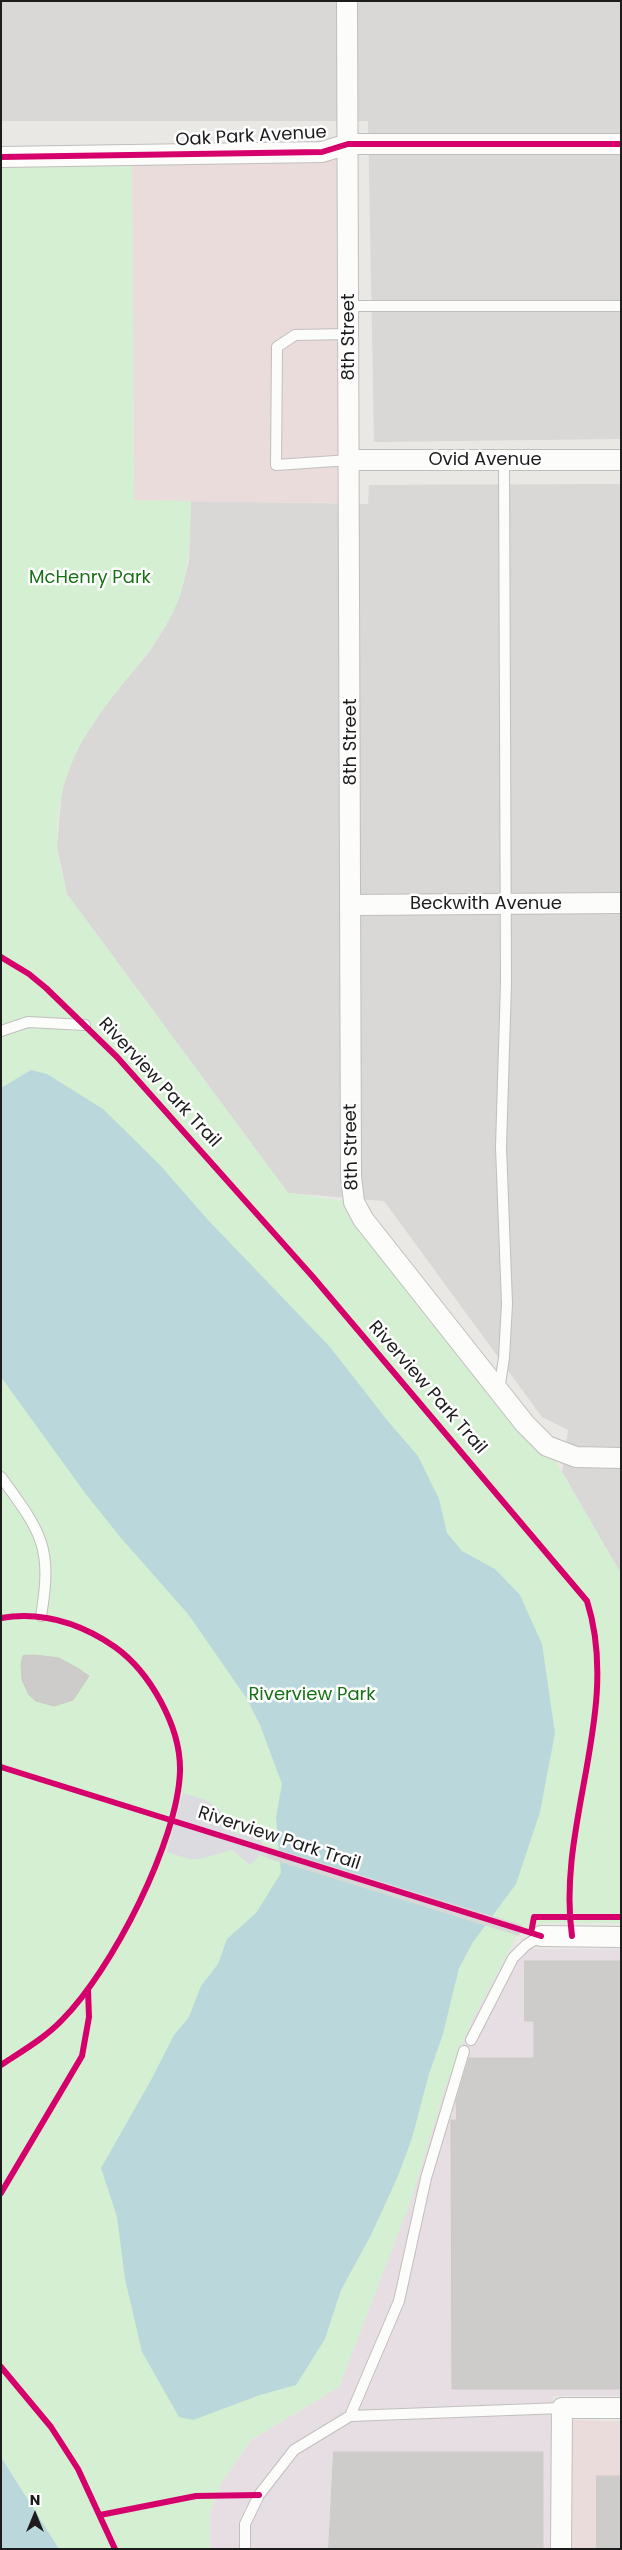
<!DOCTYPE html>
<html>
<head>
<meta charset="utf-8">
<style>
	body { margin:0 }
	#map { position:relative; width:622px; height:2550px; overflow:hidden; background:#eae8e5; font-family:Poppins,sans-serif }
	canvas { display:block }
	.frame { position:absolute; inset:0; border:2px solid #1c1c1c; pointer-events:none }
	.north { position:absolute; left:10px; top:2490px; width:50px; height:50px; -webkit-text-stroke:4px #fff; paint-order:stroke; rotate:0deg; font-size:14px; font-weight:700; line-height:20px; text-align:center; color:#1c1c1c }
	.north::after { content:''; display:block; margin:auto; width:18px; height:22px; background:#1c1c1c; clip-path:polygon(50% 0,100% 100%,50% 72%,0 100%) }
</style>
</head>
<body>
<div id="map">
<canvas width="622" height="2550"></canvas>
<div class="frame"></div>
<div class="north">N</div>
</div>
<script>
const ctx = document.querySelector('canvas').getContext('2d');
ctx.lineJoin = 'round';
function fillPath(path, color) {
  ctx.fillStyle = color;
  ctx.fill(path, 'evenodd');
}
function strokePath(path, color, width, dash) {
  ctx.strokeStyle = color;
  ctx.lineWidth = width;
  ctx.lineCap = dash ? 'butt' : 'round';
  ctx.setLineDash(dash || []);
  ctx.stroke(path);
}
function label(font, color, halo, rows, align = 'center') {
  ctx.font = font + ' Poppins,sans-serif';
  ctx.lineWidth = 5;
  ctx.setLineDash([]);
  ctx.textBaseline = 'middle';
  ctx.strokeStyle = halo;
  ctx.fillStyle = color;
  for (const [text, x, y, turn = 0] of rows) {
    ctx.save();
    ctx.translate(x, y);
    ctx.rotate((+turn || 0) * Math.PI / 180);
    ctx.textAlign = isNaN(turn) ? turn : align;
    if (halo) ctx.strokeText(text, 0, 0);
    ctx.fillText(text, 0, 0);
    ctx.restore();
  }
}
fillPath(new Path2D(`
	M1,1H621V439L374,442L368,121H1Z
	M621,484V1574L562,1472L568,1430L542,1417L384,1201L288,1193L67,894L57,847L62,789L77,748L107,703L149,652L166,625L180,596L189,561L191,501L368,504L369,485Z`), '#d9d8d6');
fillPath(new Path2D(`
	M348,144L350,503L134,501L132,156Z
	M572,2420L621,2421V2549H572Z`), '#ebdcdc');
fillPath(new Path2D(`
	M511,1949H621V2396H553L551,2549H210V2513L222,2482L251,2440L339,2387L412,2197L446,2085L471,2022Z`), '#e7dee4');
fillPath(new Path2D(`
	M132,156L134,500L191,501C190,533 190,564 180,595C169,628 146,655 125,681C83,733 55,776 57,846C58,861 64,879 67,894L288,1193L354,1202L547,1446L621,1574V1923H542L541,1936L520,1930L471,2022L446,2085L412,2197L339,2387L251,2440L222,2482L210,2512V2549H59L1,2457V157Z`), '#d5efd2');
fillPath(new Path2D(`
	M183,1793L205,1800L215,1806L224,1814L236,1834L255,1832L263,1845L270,1847L267,1858L260,1855L250,1865L232,1850L200,1859H189L167,1852Z`), '#dcdbdf');
fillPath(new Path2D(`
	M31,1070L47,1074L103,1109L159,1164L208,1220L330,1347L387,1420L418,1456L439,1499L447,1533L462,1551L495,1569L520,1595L542,1644L555,1733L540,1812L516,1884L473,1942L459,1968L443,2034L429,2074L412,2138L398,2176L371,2235L341,2290L325,2339L296,2385L260,2395L193,2420L179,2417L142,2352L125,2279L117,2217L101,2168L151,2080L174,2035L189,2017L201,1986L218,1964L227,1939L256,1913L281,1873L276,1817L282,1784L260,1725L247,1699L188,1614L121,1538L85,1493L1,1377V1088Z
	M1,2457L59,2549H1Z`), '#bad8db');
fillPath(new Path2D(`
	M270,1847L522,1925L519,1936L267,1858Z`), '#d7d7d5');
const building = new Path2D(`
	M35,1655L59,1658L79,1669L89,1676L73,1700L54,1706L36,1701L29,1695L22,1680L21,1664L23,1656Z
	M525,1961H621V2389H452L451,2120H457L456,2101L469,2058H534V2021H525Z
	M334,2452H543V2549H329Z
	M597,2476H621V2549H597Z`);
fillPath(building, '#ceccca');
strokePath(building, '#cdc9c6', 1);
const service = new Path2D(`
	M349,306H621
	M349,334L295,335L277,347L276,465L350,460
	M1,1031L28,1022L85,1025
	M499,1390L504,1358L507,1304L501,1147L506,983L504,460
	M1,1477C41,1532 53,1546 41,1616
	M471,2040L513,1958L526,1945L541,1936
	M350,2416L399,2301L426,2178L464,2051
	M245,2549V2524L259,2495L294,2450L350,2416L562,2408`);
const minor = new Path2D(`
	M347,1L351,1177L354,1202L363,1219L525,1424L547,1446L576,1457L621,1458
	M1,157L322,152L348,144H621
	M350,460H621
	M351,905L621,903
	M541,1936L621,1937
	M561,2549L562,2408H621`);
strokePath(service, '#c0bfbd', 12);
strokePath(minor, '#c0bfbd', 22);
strokePath(service, '#fcfcfb', 10);
strokePath(minor, '#fcfcfb', 20);
strokePath(new Path2D(`
	M1,157L322,152L348,144H621
	M1,957L29,974L46,988L117,1057L313,1277L587,1601C622,1711 556,1825 572,1936
	M1,1618C43,1611 80,1623 115,1647C150,1672 181,1727 180,1771C178,1841 112,1970 62,2020C45,2038 22,2051 1,2065
	M1,1767L541,1936
	M531,1933L534,1917H621
	M1,2193L82,2056L89,2017L88,1990
	M1,2367L51,2427L78,2469L115,2549
	M100,2515L196,2496L259,2495`), '#d6006c', 6);
label('18px', '#1c1c1c', '#fff', [
	["Oak Park Avenue",251,137,-3],
	["8th Street",349,337,-90],
	["Ovid Avenue",485,460],
	["8th Street",351,742,-90],
	["Beckwith Avenue",486,904],
	["Riverview Park Trail",159,1083,47],
	["8th Street",352,1147,-91],
	["Riverview Park Trail",427,1388,49],
	["Riverview Park Trail",279,1839,18]
]);
label('18px', '#167014', '#fff', [
	["McHenry Park",90,578],
	["Riverview Park",312,1695]
]);
</script>
</body>
</html>
